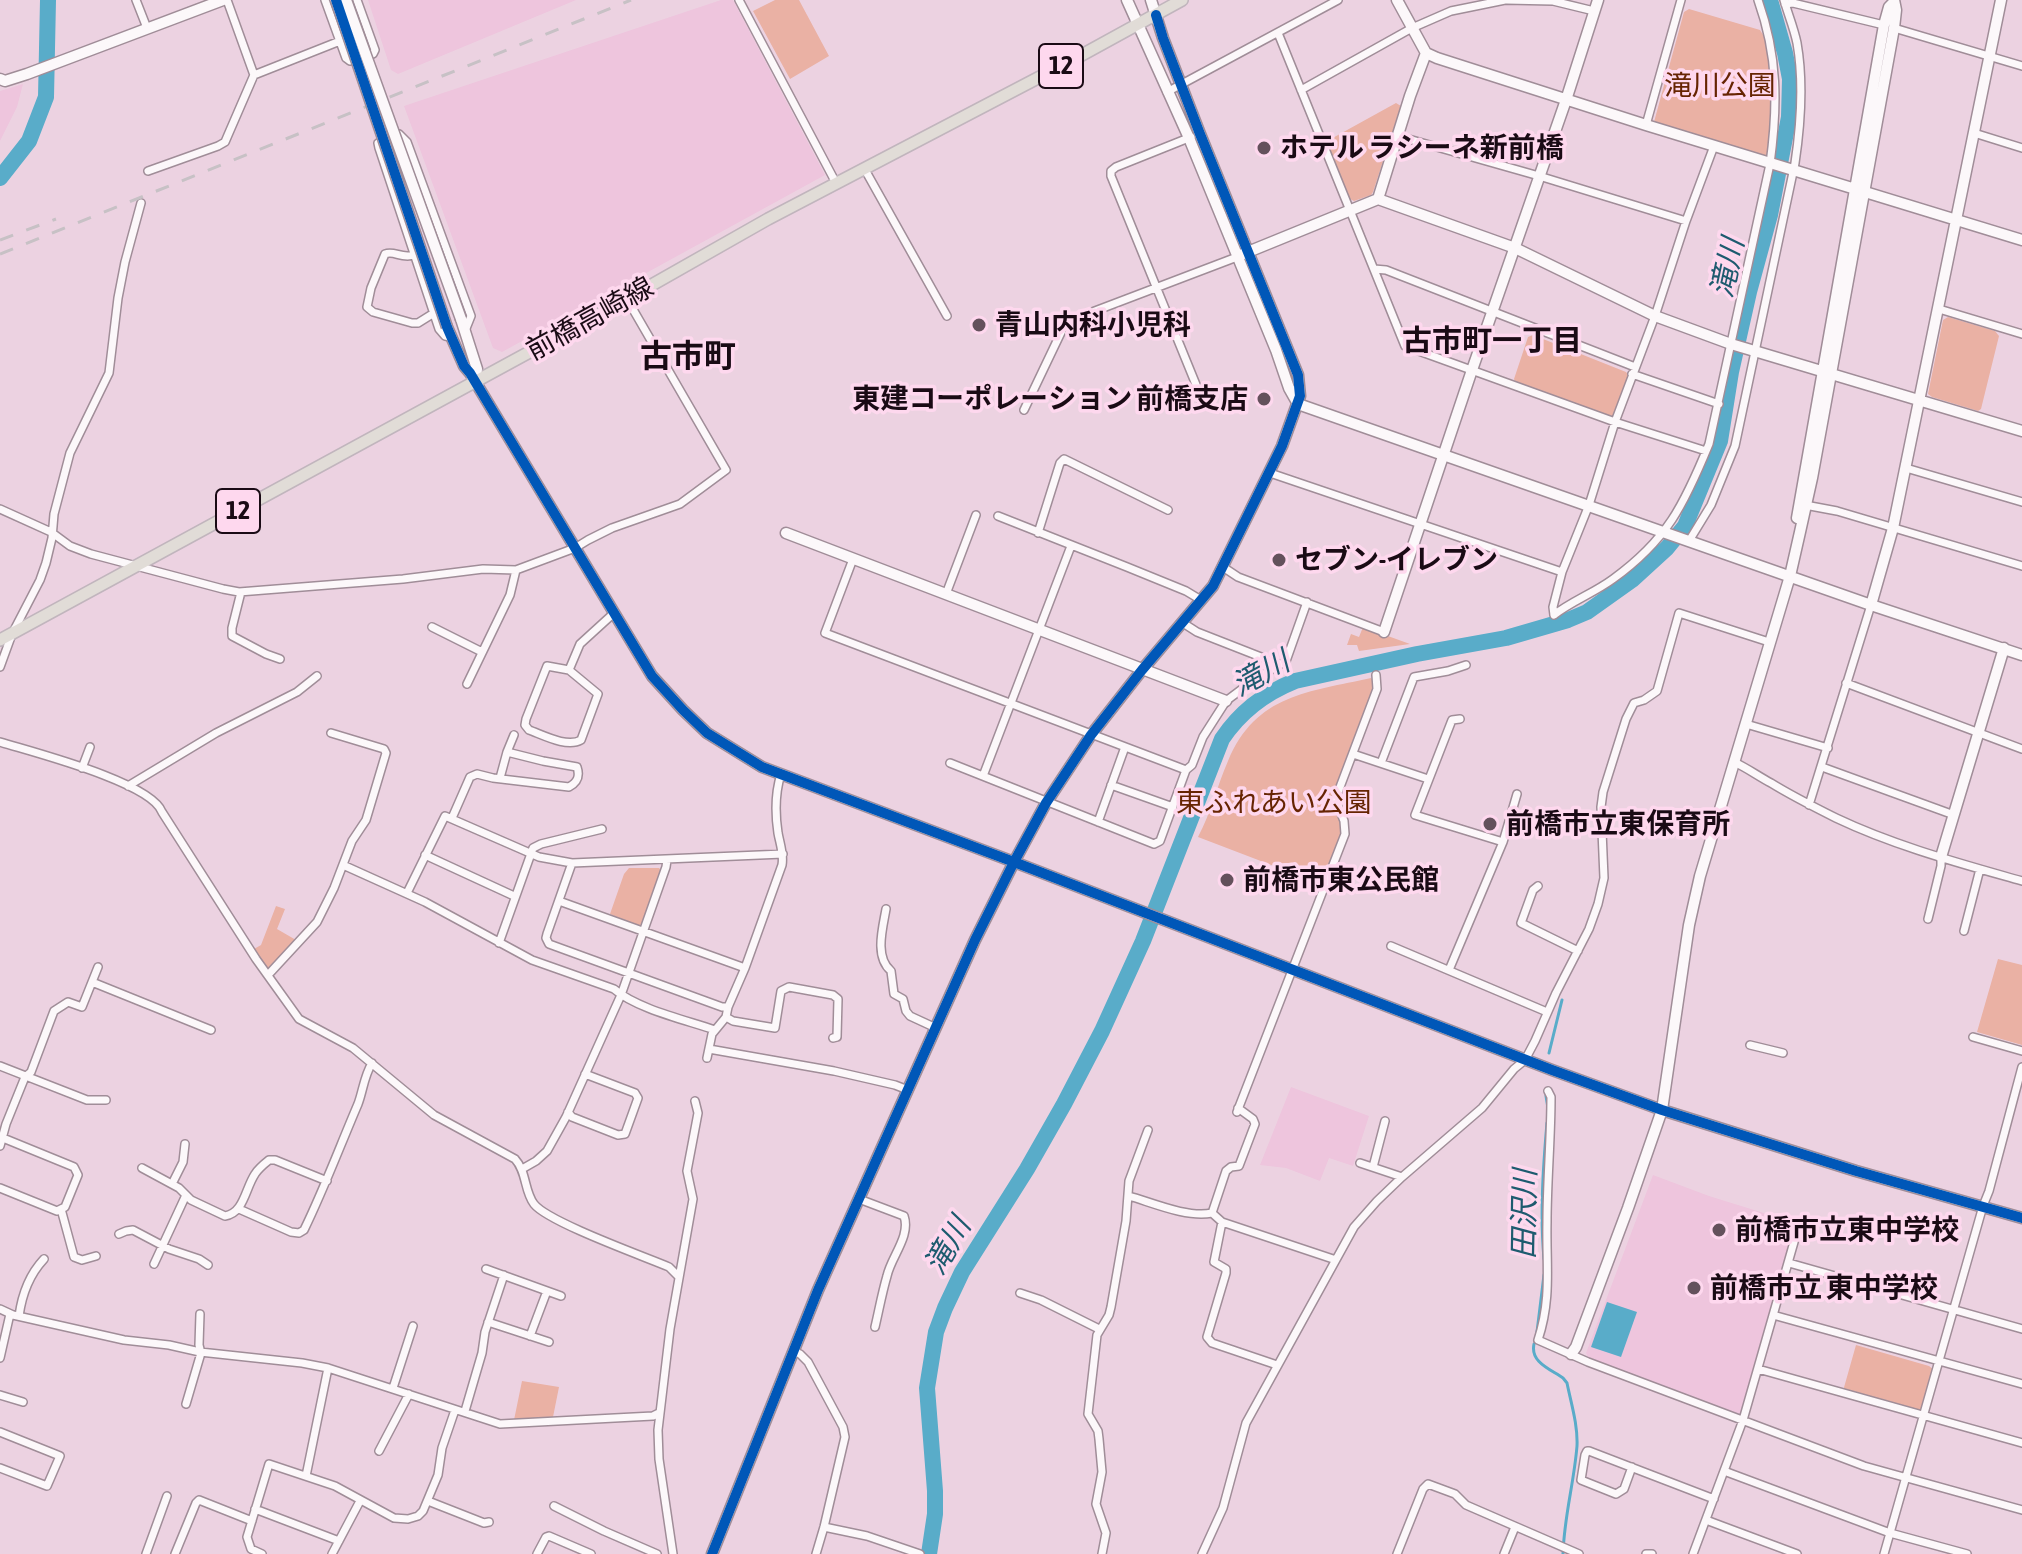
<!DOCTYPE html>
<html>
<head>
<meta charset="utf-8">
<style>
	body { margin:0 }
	canvas { display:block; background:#ecd2e1 }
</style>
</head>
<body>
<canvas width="2022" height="1554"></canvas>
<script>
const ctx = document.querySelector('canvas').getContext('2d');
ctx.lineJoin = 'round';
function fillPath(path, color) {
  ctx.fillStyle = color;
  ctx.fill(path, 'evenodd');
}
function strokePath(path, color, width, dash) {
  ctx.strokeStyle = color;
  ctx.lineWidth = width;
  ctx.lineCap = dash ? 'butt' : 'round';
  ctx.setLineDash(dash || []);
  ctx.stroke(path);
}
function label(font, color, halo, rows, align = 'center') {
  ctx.font = font + ' "Asap Condensed","Noto Sans JP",sans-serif';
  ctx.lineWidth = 7;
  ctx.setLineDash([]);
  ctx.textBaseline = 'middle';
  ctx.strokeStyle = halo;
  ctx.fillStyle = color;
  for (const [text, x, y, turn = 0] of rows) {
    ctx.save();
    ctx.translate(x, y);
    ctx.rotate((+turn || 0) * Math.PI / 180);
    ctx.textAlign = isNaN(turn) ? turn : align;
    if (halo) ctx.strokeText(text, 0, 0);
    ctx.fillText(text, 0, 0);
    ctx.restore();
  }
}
fillPath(new Path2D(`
	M368,0H576L398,74L391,70Z
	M721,0H733L825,175L502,352L493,348L404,106Z
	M23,84L17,107L0,141V91Z
	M1291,1087L1369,1116L1353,1166L1329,1158L1320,1181L1286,1168L1260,1165Z
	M1653,1175L1709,1196L1796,1223L1740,1415L1588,1357L1586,1353Z`), '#eec5dd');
fillPath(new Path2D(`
	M775,0H799L829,56L790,79L753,11Z
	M1689,9L1760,30C1781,58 1771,120 1768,154L1766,156L1654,122L1684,12Z
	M1396,103L1401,106L1373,192L1371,195L1354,201L1350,199L1327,146L1329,140Z
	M1948,317L1995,331L1999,336L1981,409L1978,411L1932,397L1928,394L1943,320Z
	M1533,335L1626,372L1629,376L1616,415L1611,417L1516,384L1514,379L1528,337Z
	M1363,627L1410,644L1359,651L1357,645H1347L1351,634L1359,637Z
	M1371,678L1374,682V688L1333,793C1332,805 1340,815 1341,826C1342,841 1326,869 1321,884L1198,837C1211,813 1217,786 1228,761C1256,694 1309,692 1371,678Z
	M629,868H659L661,870L642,924L637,926L610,914L624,874Z
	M276,906L285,909L277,929L296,940L268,968L254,949L261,945Z
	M1998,959L2022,965V1045L1977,1032Z
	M1856,1345L1929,1366L1934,1370L1923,1410L1919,1412L1843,1391Z
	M522,1381L559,1387L553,1417L514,1420Z`), '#eab1a4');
fillPath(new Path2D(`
	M1607,1302L1637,1312L1621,1357L1591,1347Z`), '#59acc9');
strokePath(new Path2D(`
	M1549,1053L1562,1000
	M1546,1096L1548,1108
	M1544,1259C1540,1214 1543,1169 1547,1123
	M1537,1332L1544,1275
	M1534,1344C1530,1362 1550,1369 1563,1378L1567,1383C1571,1403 1578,1425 1577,1446C1574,1483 1564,1517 1563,1554`), '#59acc9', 3);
strokePath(new Path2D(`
	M0,178L29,141L46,97L48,0
	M929,1554L935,1514V1491L927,1388L936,1332L945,1308L962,1272L1027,1169L1064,1104L1102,1031L1143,941L1222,739C1240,712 1265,693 1295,681L1417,654L1506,638L1568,620L1587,612L1632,580L1667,548L1685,526L1720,441L1731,372L1749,292L1770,215L1789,117L1790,79L1785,53L1770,0`), '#59acc9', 16);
const street = new Path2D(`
	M136,0L147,28
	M325,0L346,58L350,61L373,54L375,50L357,0
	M739,0L836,183
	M1506,0L1553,1L1594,11
	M1785,4L1793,3L1884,25
	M1894,28L2022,66
	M1278,33L1405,346L1615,422L1706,451
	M254,75L340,41
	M1301,90L1412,28L1451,11L1505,0
	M1167,92L1338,0
	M1646,125L1681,0
	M1974,133L2022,148
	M1398,136L1539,176L1686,221
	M1191,137L1116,167L1111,171V176L1199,392L1201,401
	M864,168L947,316
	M148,171L218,146L225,142L228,135L254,75L227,0
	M414,255C401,259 394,250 385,254L371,288L367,307L373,312L412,323H418L434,313
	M1374,269L1386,270L1635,367
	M1939,309L2022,334
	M451,337L445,336L439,329L379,148L378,143L390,136L399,134L407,142L471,316L465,331
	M1632,374L1719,404
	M1024,410L1066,322L1237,257
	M1906,468L2022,502
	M1270,473L1562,572
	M1805,505L1837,511L2022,566
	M0,509L51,532L70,546L91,554L223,589L239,592L403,579L483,569L516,570L575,548L588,540L612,528L680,504L726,470L627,299
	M998,516L1127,567L1186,591L1201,600
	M1038,533L1060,463L1064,459L1168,510
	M1689,541L1711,505L1735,446L1795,163C1801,123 1804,83 1797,43C1794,28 1788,14 1784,0
	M853,559L825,633L1186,770
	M1223,567L1238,577L1384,632
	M241,592L232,628V636L266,654L280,659
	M946,594L976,515
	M1554,615C1572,601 1594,593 1613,579C1667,540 1684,505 1709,444L1770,164C1778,105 1778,56 1758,0
	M1554,615L1553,607L1562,572L1589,505L1615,422L1655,316L1686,221L1714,146
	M1183,623L1197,632L1266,659L1277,666
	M432,627L482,652
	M0,667L12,634L40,580L46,563L52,538L54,514L70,453L109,373L118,298L125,262L141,203
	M569,670L547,666L526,719L525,725L529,730C543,735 567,748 581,740L598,694L569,670L580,644L614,613
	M1846,683L2022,749
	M467,684L510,595L516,570
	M1460,719L1452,720L1415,815L1503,842
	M1746,724L1828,748
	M0,742C32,752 151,782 162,812L256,959L299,1019L353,1048L434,1115L515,1159C527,1172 524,1191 534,1204C548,1222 643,1256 669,1267L679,1277
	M507,752L514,735
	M1353,754L1428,779
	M1734,762C1747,768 1758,776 1771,783C1792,796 1814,807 1836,818C1895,846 1959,863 2022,881
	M950,763L1154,844L1160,841L1186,770L1192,765L1203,737L1226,701L1254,680L1286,661L1307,602
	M1381,763L1414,677L1448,671L1466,665
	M1822,767L1954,815
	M82,768L90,747
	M983,776L1071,546
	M1111,785L1173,807
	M128,786L216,733L297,692L317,676
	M1809,805L1871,605
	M452,818L470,777L477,774L493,778L569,787C578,782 580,776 577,767L543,761L507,752L500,778
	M1098,822L1125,747
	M425,855L514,896
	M572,863L547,934L546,938L549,944L722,1007H728
	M343,865L425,902L532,960L614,989C637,1009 686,1020 715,1030
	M1538,886L1533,890L1521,923L1578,951
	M407,893L445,816L539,857L572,863L783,854
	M559,901L745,968
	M886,909C883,927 874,957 891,971L894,994L903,999L906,1011L910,1016L936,1028
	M1928,919L1941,866V857
	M1964,931L1980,869
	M499,943L533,848L541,844L602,829
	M1391,946L1547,1012
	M1449,970L1503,842L1517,794
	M268,975L317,922L334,888L352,841L366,820L386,753L384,749L331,733
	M92,982L211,1030
	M726,1017L733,1021L775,1028L781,991L789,987L833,995L838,999L837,1037L833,1038
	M1973,1037L2022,1051
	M1750,1045L1783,1053
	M709,1049L834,1071L895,1085L908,1090
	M707,1058L712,1034L726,1017L728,1007L745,968L782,865C784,854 780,844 778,833C775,813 775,793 781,774
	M0,1066L87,1100H106
	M1548,1091L1551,1097C1551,1139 1547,1181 1547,1222C1546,1265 1552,1298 1538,1340L1588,1362L1864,1466L2022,1510
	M568,1112L572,1117L618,1135L625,1134L638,1098L635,1093L585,1074
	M1237,1112L1345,834L1344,821L1336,800L1337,795L1377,689L1376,675
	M0,1146L6,1124L25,1077L31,1072L54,1011L68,1002L82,1007L98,967
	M1360,1163L1402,1177
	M1373,1167L1385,1121
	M142,1168L179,1188L191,1200L225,1216C244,1213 245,1189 255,1174C258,1169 264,1164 269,1160H275L327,1181
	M522,1169L536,1161L547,1151L566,1117L621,995L666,867L667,860
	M172,1184L183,1162L185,1144
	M0,1188L57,1211L65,1207L78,1175L74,1167L3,1138
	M1129,1196C1153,1203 1187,1218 1212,1213L1222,1222L1336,1260
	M859,1199L904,1216C911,1236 891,1257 887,1276C882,1293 879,1310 875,1327
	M61,1209L74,1257L82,1260L96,1256
	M239,1209L291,1232L299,1233L304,1230C324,1189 340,1146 358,1104C363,1091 364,1076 372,1063
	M1212,1213L1226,1171L1231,1167L1239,1166L1255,1124L1253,1119L1238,1108
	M1222,1222L1214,1262L1226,1269V1273L1207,1337L1212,1343L1277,1365
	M119,1234L126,1231L133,1230L169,1249L199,1259L208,1265
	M1789,1263L2022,1329
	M154,1264L186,1195
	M486,1269L561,1296
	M1020,1293L1041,1300L1099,1329
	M0,1309L13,1315L124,1340L169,1345L200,1352L302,1363L328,1368L500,1424L653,1416L659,1413
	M1773,1315L2022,1384
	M19,1316C22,1294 29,1275 44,1259
	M488,1322L549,1342
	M530,1336L547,1291
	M793,1351L800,1354L808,1362L843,1427L845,1437L824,1527L816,1554
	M0,1358L10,1314
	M1758,1369L2022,1443
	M393,1388L413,1326
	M0,1395L23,1402
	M186,1404L201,1353L199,1345L200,1314
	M465,1411L482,1353L485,1332L504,1275
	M0,1432L60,1456L47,1486L0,1468
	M379,1451L409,1394
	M1632,1467L1624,1489L1616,1494L1581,1480L1585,1455L1587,1451H1589L1714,1499
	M1724,1471L1890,1533L1967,1554
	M306,1476L328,1368
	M428,1501L484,1523L489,1522
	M554,1506L604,1531L657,1554
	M255,1509L339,1541
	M1706,1520L1797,1554
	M824,1527L867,1536L920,1554
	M146,1554L167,1496
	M175,1554L196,1503L199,1500L252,1521
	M262,1554L251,1549L247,1537L269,1464L335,1486L394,1518L408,1519L418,1516L423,1511L438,1475L442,1448L455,1410
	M332,1554L360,1501
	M537,1554L546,1537L549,1536L591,1554
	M673,1554L659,1459L658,1430L670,1329L693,1199L687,1171L698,1113L695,1101
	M1102,1554L1106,1533L1096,1504L1102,1472L1099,1439L1098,1431L1088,1414L1097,1335L1109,1315L1111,1307L1126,1221L1129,1181L1148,1130
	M1202,1554L1223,1508L1246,1423L1354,1227L1377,1201L1402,1177L1482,1108L1514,1069L1525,1060L1535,1041L1556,993L1589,929L1598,904L1604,878L1601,807L1603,792L1626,719L1634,703L1644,700L1657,691L1679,613L1769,642
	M1397,1554L1423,1489L1428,1484L1455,1494L1466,1505L1579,1554
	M1504,1554L1515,1527
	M1646,1554H1652
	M1693,1554L1743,1420L1800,1221
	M1884,1554L1983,1206L1989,1191L2022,1067`);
const secondary = new Path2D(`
	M1127,0L1189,138L1276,350L1289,388L1298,404L1871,605L2022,655
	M1397,0L1426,53L1437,58L1646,125L2022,240
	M0,79L5,81L27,74L223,0
	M1378,199L1410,96L1426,53
	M1243,254L1378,199L1515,248L1655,316L1731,344L2022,431
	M461,319L477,369L475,382
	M447,327L464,366L470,373L652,676L683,710L707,733L762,767L1014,862L1552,1070L1662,1110L1856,1171L2022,1218
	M1797,518L1884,25L1889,7L1894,2
	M786,533L1226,701
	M1871,605L1893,528L2001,0
	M1384,632L1472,370L1566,100L1598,0
	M1941,857L2004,648
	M1571,1354L1576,1347L1628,1208L1662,1110L1689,925L1700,876L1790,576L1800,532L1812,478L1894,28L1896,10L1894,0
	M712,1554L818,1290L975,940L1014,862L1046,803L1091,735L1142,670L1213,586L1282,446L1300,396L1298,375L1200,134L1163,38L1151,0`);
const primary = new Path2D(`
	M0,640L627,299L768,219L1080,56L1182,0`);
strokePath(street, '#a08d98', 10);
strokePath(secondary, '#a08d98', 13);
strokePath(primary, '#c1b5bd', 14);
strokePath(street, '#fcf8fa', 7);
strokePath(secondary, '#fcf8fa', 10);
strokePath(primary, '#e1dcd7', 11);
strokePath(new Path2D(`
	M0,240L56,219
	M0,254L631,0`), '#c7c1c5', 3, [14, 14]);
const secondaryBridge = new Path2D(`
	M336,0L447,327
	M346,0L461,319`);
strokePath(secondaryBridge, '#a08d98', 13, []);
strokePath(secondaryBridge, '#fcf8fa', 10);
strokePath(new Path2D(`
	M336,0L447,327L464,366L470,373L652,676L683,710L707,733L762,767L1014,862L1552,1070L1662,1110L1856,1171L2022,1218
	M712,1554L818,1290L975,940L1014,862L1046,803L1091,735L1142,670L1213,586L1282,446L1300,396L1298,375L1200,134L1163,38L1156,15`), '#0057b8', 10);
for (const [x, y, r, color] of [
	[1264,148,8,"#64515c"],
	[979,325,8,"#64515c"],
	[1264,399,8,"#64515c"],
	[1279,560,8,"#64515c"],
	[1490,824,8,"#64515c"],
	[1227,880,8,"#64515c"],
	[1719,1230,8,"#64515c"],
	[1694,1288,8,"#64515c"]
]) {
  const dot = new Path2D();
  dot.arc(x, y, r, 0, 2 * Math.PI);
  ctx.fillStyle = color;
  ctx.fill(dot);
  strokePath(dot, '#fed8ee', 3);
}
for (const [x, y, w] of [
	[1061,66,44],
	[238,511,44]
]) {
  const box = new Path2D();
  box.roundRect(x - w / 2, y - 22, w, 44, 6);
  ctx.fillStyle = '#fed8ee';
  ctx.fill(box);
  strokePath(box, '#1a0b15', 2);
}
label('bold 26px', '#1a0b15', null, [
	["12",1061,66],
	["12",238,511]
]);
label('28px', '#662402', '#fed8ee', [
	["滝川公園",1720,86],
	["東ふれあい公園",1274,803]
]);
label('bold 28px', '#1a0b15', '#fed8ee', [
	["ホテル ラシーネ新前橋",1280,148],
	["青山内科小児科",995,325],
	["東建コーポレーション 前橋支店",1248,399,"right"],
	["セブン-イレブン",1295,560],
	["前橋市立東保育所",1506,824],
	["前橋市東公民館",1243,880],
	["前橋市立東中学校",1735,1230],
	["前橋市立 東中学校",1710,1288]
], 'left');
label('28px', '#1a0b15', '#fed8ee', [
	["前橋高崎線",590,319,-29]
]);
label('italic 30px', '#1e5b6f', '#fed8ee', [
	["滝川",1728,268,-78],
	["滝川",1261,674,-29],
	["田沢川",1525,1214,-89],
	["滝川",948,1246,-60]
]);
label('bold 30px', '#1a0b15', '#fed8ee', [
	["古市町一丁目",1492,342]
]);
label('bold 32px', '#1a0b15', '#fed8ee', [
	["古市町",688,357]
]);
</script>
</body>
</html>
